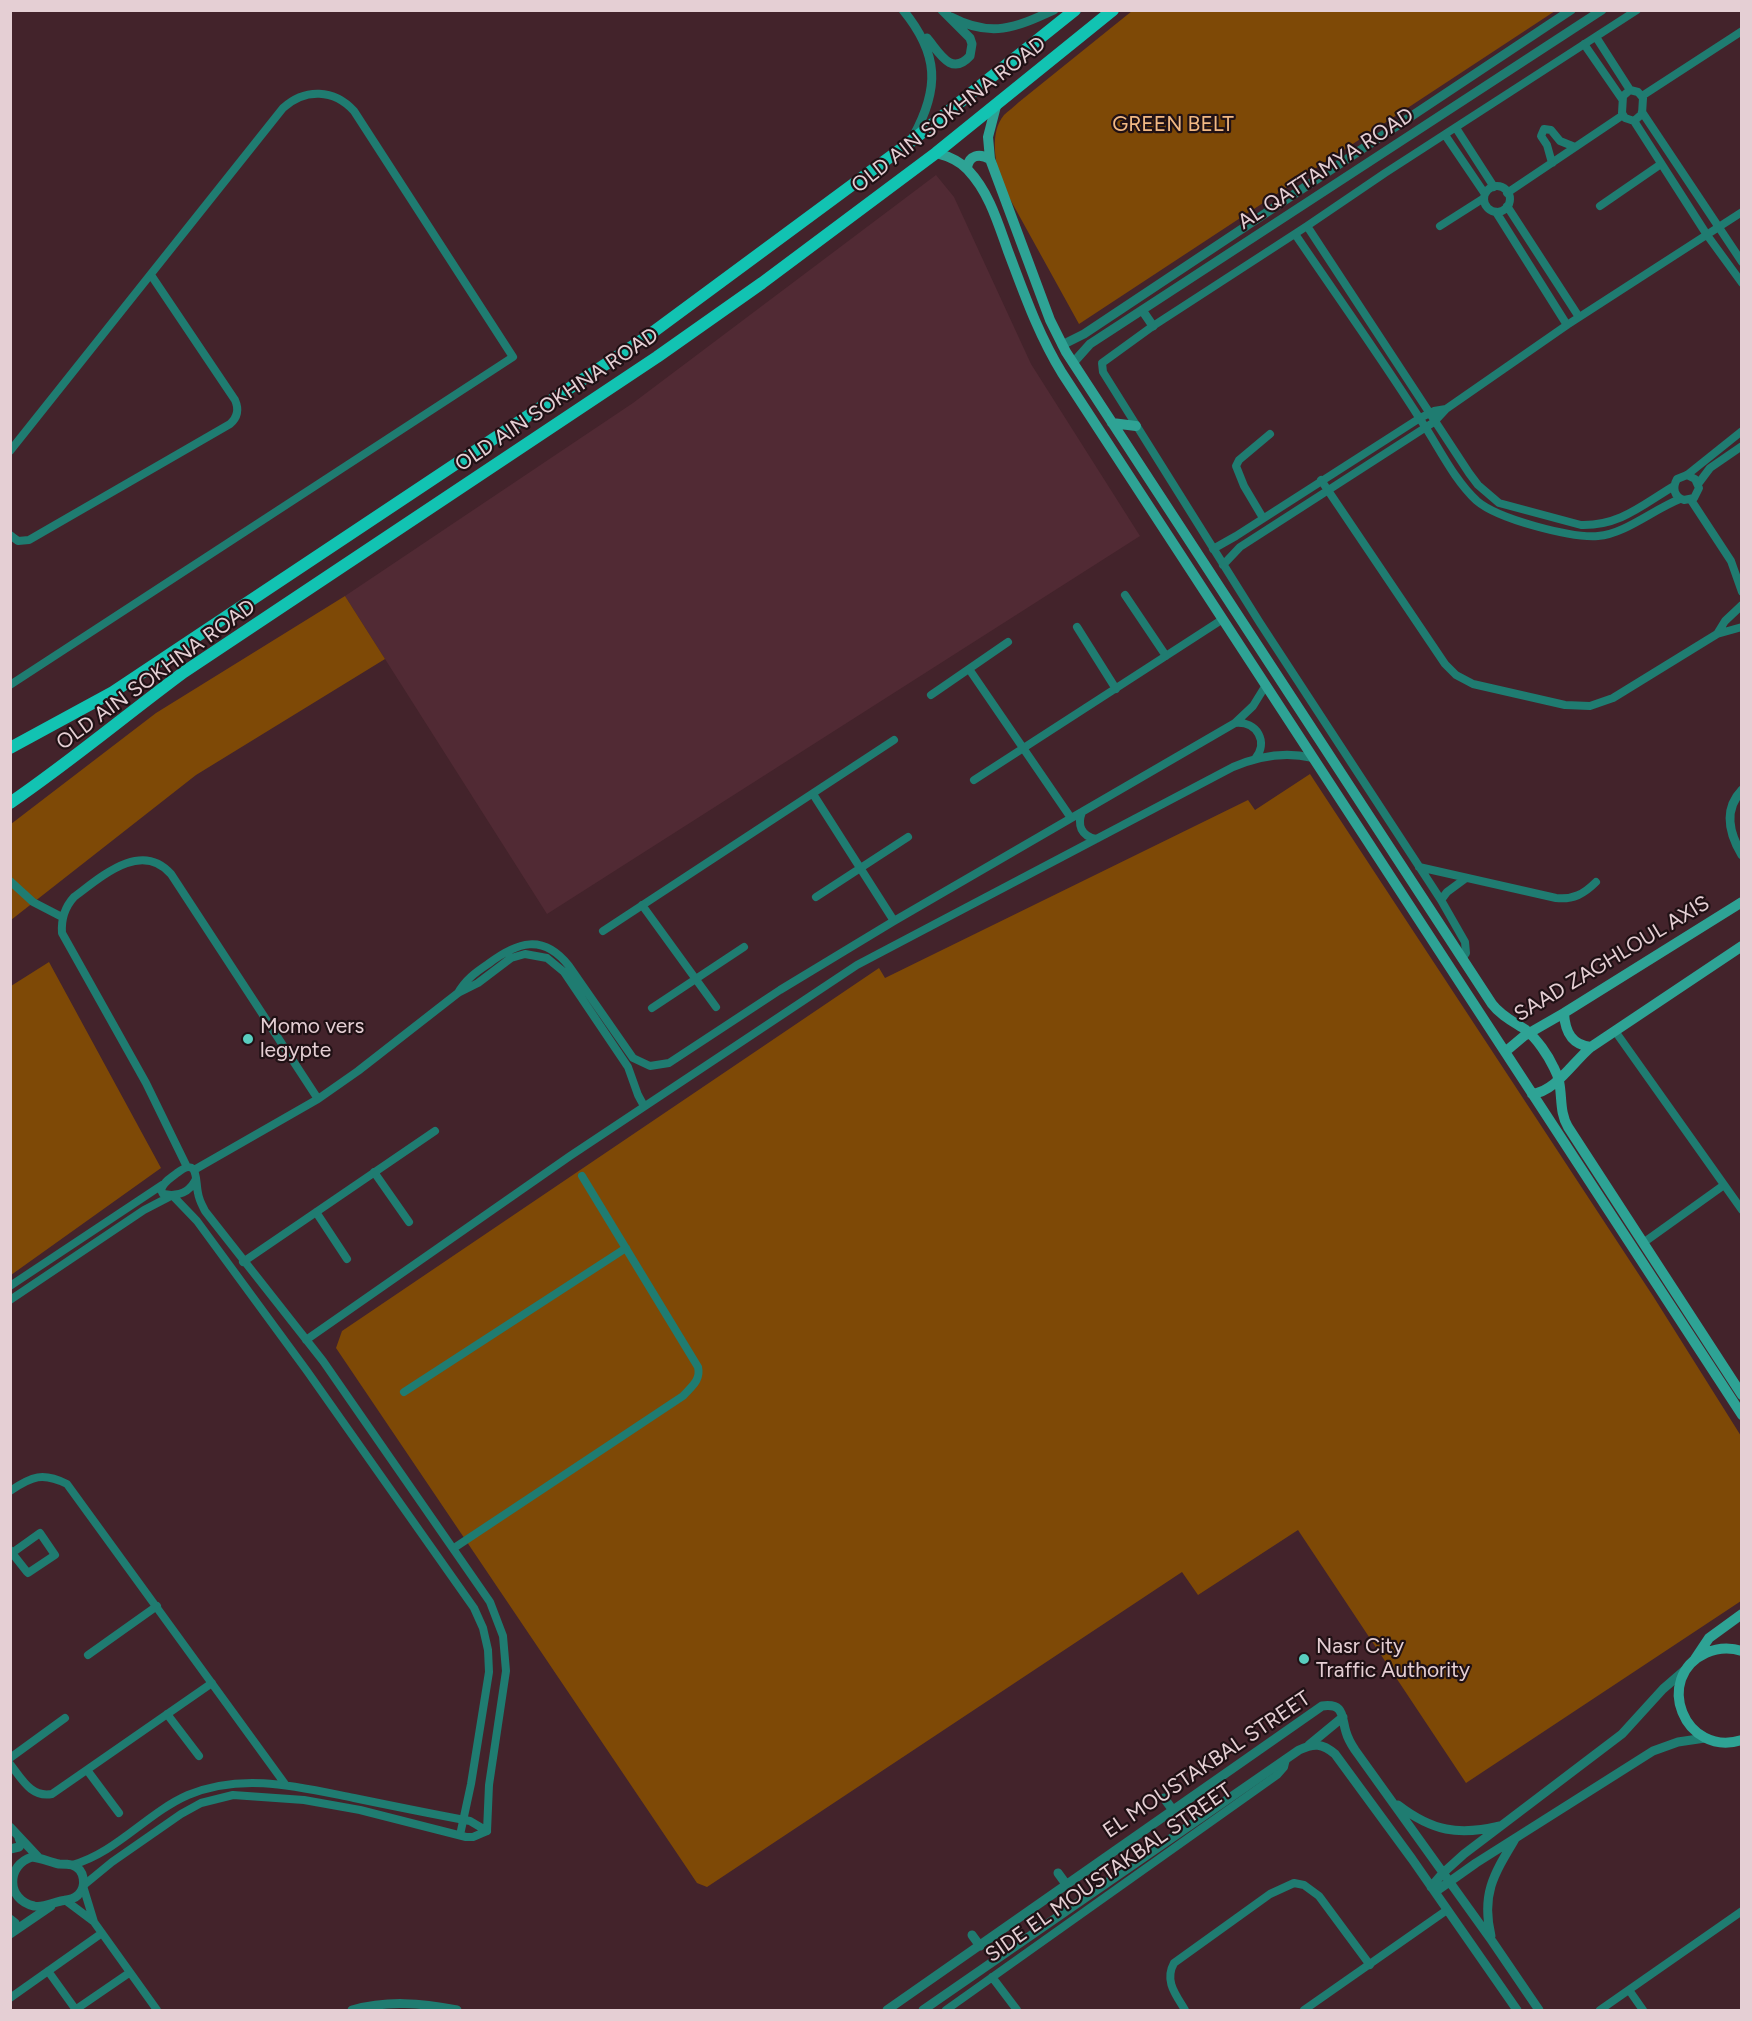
<!DOCTYPE html>
<html>
<head>
<meta charset="utf-8">
<style>
	body { margin:0 }
	#map { position:relative; width:1752px; height:2021px; overflow:hidden; background:#43232b; font-family:Figtree,sans-serif }
	canvas { display:block }
	.frame { position:absolute; inset:0; border:12px solid #e5cfd4; pointer-events:none }
</style>
</head>
<body>
<div id="map">
<canvas width="1752" height="2021"></canvas>
<div class="frame"></div>
</div>
<script>
const ctx = document.querySelector('canvas').getContext('2d');
ctx.lineJoin = 'round';
function fillPath(path, color) {
  ctx.fillStyle = color;
  ctx.fill(path, 'evenodd');
}
function strokePath(path, color, width, dash) {
  ctx.strokeStyle = color;
  ctx.lineWidth = width;
  ctx.lineCap = dash ? 'butt' : 'round';
  ctx.setLineDash(dash || []);
  ctx.stroke(path);
}
function label(font, color, halo, rows, align = 'center') {
  ctx.font = font + ' Figtree,sans-serif';
  ctx.lineWidth = 4.5;
  ctx.setLineDash([]);
  ctx.textBaseline = 'middle';
  ctx.strokeStyle = halo;
  ctx.fillStyle = color;
  for (const [text, x, y, turn = 0] of rows) {
    ctx.save();
    ctx.translate(x, y);
    ctx.rotate((+turn || 0) * Math.PI / 180);
    ctx.textAlign = isNaN(turn) ? turn : align;
    if (halo) ctx.strokeText(text, 0, 0);
    ctx.fillText(text, 0, 0);
    ctx.restore();
  }
}
fillPath(new Path2D(`
	M936,175L954,197L1031,364L1140,536L547,914L345,596L633,403Z`), '#512a34');
fillPath(new Path2D(`
	M1132,11H1555L1079,324L1000,181C996,161 989,133 1004,115C1008,111 1014,107 1019,102Z
	M345,596L385,659L196,775L11,920V824L156,713Z
	M1310,774L1653,1296L1741,1436V1601L1466,1783L1298,1530L1198,1595L1182,1572L707,1887L697,1883L336,1348L342,1331L879,968L885,978L1248,800L1255,810Z
	M49,962L161,1168L11,1275V986Z`), '#7e4906');
strokePath(new Path2D(`
	M1596,37L1630,90
	M1584,44L1622,99
	M1630,90L1638,92L1643,98L1642,114L1634,121L1625,118L1622,113L1623,96Z
	M1642,96L1742,31
	M1642,112L1742,262
	M1634,121L1707,235L1742,283
	M1456,128L1494,187
	M1445,135L1485,194
	M1552,163L1547,145L1541,136L1544,129L1551,130L1560,141L1575,147
	M1484 199a13 13 0 1 1 26 0a13 13 0 1 1-26 0Z
	M1507,193L1623,115
	M1507,206L1579,317
	M1600,206L1661,164
	M1496,212L1567,325
	M1307,226L1469,473L1478,485L1499,503L1581,525C1620,526 1642,505 1674,486
	M1440,226L1484,198
	M1295,234C1337,296 1380,356 1420,419C1438,445 1453,479 1477,501C1498,519 1570,538 1598,536C1625,534 1654,509 1680,499
	M10,451L283,108C305,88 334,89 354,111L513,357L10,685
	M1687,475L1695,479L1699,488L1694,498L1684,500C1674,497 1672,488 1677,479L1687,475L1742,431
	M1321,480L1445,664L1456,675L1473,684L1565,705L1590,706L1613,698L1717,634L1742,627
	M1698,484L1710,468L1742,446
	M1691,500L1731,561L1742,592
	M1263,518L1244,486L1236,466L1239,460L1270,434
	M10,535L18,541L29,540L230,424C238,417 239,409 235,400L151,275
	M1213,549L1236,536L1420,418L1434,411L1446,409
	M1223,565L1240,547L1434,422L1446,409L1567,325L1742,212
	M1125,595L1166,656
	M1077,627L1116,689
	M1717,634L1725,621L1742,605
	M969,669L1071,818
	M931,695L1008,642
	M1235,723C1257,721 1269,742 1255,759
	M974,780L1223,619
	M813,794L894,921
	M1082,812C1077,825 1081,836 1096,839
	M1419,867L1556,898C1573,900 1584,894 1596,882
	M10,881L33,902L62,917
	M816,897L908,837
	M1441,900L1447,892L1466,878
	M642,905L716,1007
	M603,931L894,740
	M1462,959L1466,953L1465,942L1441,900L1260,623L1103,372L1102,363L1153,326L1307,226L1385,173L1637,10
	M458,993C465,980 476,972 488,964C517,942 543,933 569,966L633,1058L650,1066L669,1063L780,990L894,921L1235,723L1253,706L1266,685
	M652,1008L744,947
	M1615,1031L1742,1210
	M187,1167L146,1083L62,933C61,919 64,908 74,897C101,877 141,840 171,874L318,1099
	M194,1170L318,1099L358,1071L458,993L478,983L511,958L525,954L547,958L564,972L628,1067L638,1095L644,1106
	M374,1172L409,1222
	M196,1179C190,1192 178,1197 163,1194L161,1190C163,1182 171,1178 177,1173C199,1156 195,1180 198,1193C199,1200 202,1205 205,1211L323,1361L490,1602L503,1636L506,1671L489,1785L487,1831
	M173,1196L197,1221L307,1371L474,1608L483,1628L488,1650L489,1672L471,1784L460,1835
	M316,1212L347,1259
	M1643,1243L1724,1185
	M243,1262L435,1131
	M10,1286L162,1185
	M10,1300L144,1210L171,1196
	M306,1340L570,1156L857,965L1233,767C1259,756 1285,751 1312,758
	M404,1392L626,1248
	M10,1491C32,1476 43,1472 67,1484L285,1784
	M454,1548L683,1396C692,1386 701,1380 698,1367L582,1176
	M10,1550L12,1553L27,1572L28,1573L55,1555L40,1533L12,1553
	M88,1655L157,1606
	M167,1714L199,1756
	M10,1758L65,1718
	M10,1764C22,1779 31,1798 52,1794L212,1683
	M87,1770L119,1813
	M72,1865C116,1853 147,1813 188,1795C243,1772 299,1787 354,1798C393,1806 432,1814 470,1821L487,1831
	M84,1885L112,1862L181,1814L201,1803L233,1795L304,1800L360,1810L466,1837H473L487,1831
	M83,1886L94,1922L157,2010
	M65,1900L93,1921
	M48,1971L76,2010
	M992,1977L1017,2010
	M1629,1990L1643,2010
	M10,1998L102,1933
	M75,2010L129,1973
	M946,2010L1277,1775L1284,1767L1286,1759
	M1185,2010C1176,1995 1164,1981 1174,1963L1270,1894L1294,1883L1304,1885L1319,1896L1370,1965
	M1304,2010L1447,1910
	M1600,2010L1742,1911`), '#1f7c71', 8);
strokePath(new Path2D(`
	M903,10C939,54 940,88 913,137
	M951,17C991,38 1015,28 1054,10
	M927,38C939,52 951,77 970,56L972,44L970,38L942,10
	M1142,310L1153,326
	M1062,345L1084,334L1571,10
	M1073,363L1090,344L1602,10
	M1742,790C1723,810 1729,833 1742,855
	M1309,1745L1343,1717
	M1164,1798L1172,1809
	M1398,1805C1432,1831 1458,1836 1500,1826
	M10,1827L39,1858
	M10,1849L19,1847L21,1843L19,1838
	M32,1857C41,1858 50,1862 59,1864C63,1864 68,1864 72,1865C85,1869 87,1887 78,1895C73,1900 67,1900 61,1901C52,1903 42,1908 34,1906C6,1900 6,1865 32,1857Z
	M1058,1873L1066,1884
	M1431,1887L1443,1873L1464,1854L1622,1734L1663,1689L1685,1670
	M1435,1892L1476,1863L1653,1751L1678,1742L1705,1738
	M10,1919L15,1923L12,1932
	M10,1934L51,1906
	M972,1935L980,1946
	M1491,1936C1481,1894 1494,1874 1515,1839
	M352,2010C388,2000 421,2003 457,2010
	M887,2010L1322,1706C1345,1703 1341,1716 1346,1732C1348,1739 1351,1744 1355,1750L1492,1941L1539,2010
	M923,2010L1299,1750C1314,1743 1322,1743 1335,1754L1412,1859L1517,2010`), '#1f7c71', 9);
strokePath(new Path2D(`
	M996,106L988,137L990,159L1050,320L1066,352L1492,1004C1501,1016 1514,1022 1526,1030C1537,1039 1548,1055 1554,1068C1565,1087 1557,1109 1568,1127L1742,1395
	M936,153C948,156 959,160 968,170C989,192 998,223 1008,251C1024,293 1038,334 1062,373L1742,1415
	M967,168C969,155 979,153 990,159
	M1112,423L1136,426
	M1564,1013C1565,1032 1572,1045 1591,1047
	M1505,1052L1524,1036L1564,1013L1742,902
	M1532,1094C1555,1092 1573,1062 1591,1047L1742,946
	M1742,1651C1730,1647 1717,1648 1706,1653C1653,1677 1684,1758 1742,1740
	M1695,1659L1709,1638L1742,1614`), '#2ea395', 10);
strokePath(new Path2D(`
	M10,748L113,692L645,338L909,143L1075,10
	M10,803C70,762 126,715 184,672L657,357L762,283L936,153L1113,10`), '#12c3b2', 12);
for (const [x, y, r, color] of [
	[248,1039,6,"#59cebf"],
	[1304,1659,6,"#59cebf"]
]) {
  const dot = new Path2D();
  dot.arc(x, y, r, 0, 2 * Math.PI);
  ctx.fillStyle = color;
  ctx.fill(dot);
  strokePath(dot, '#201115', 2);
}
label('21px', '#e5cfd4', '#201115', [
	["OLD AIN SOKHNA ROAD",949,115,-38],
	["AL QATTAMYA ROAD",1326,169,-33],
	["OLD AIN SOKHNA ROAD",557,400,-34],
	["OLD AIN SOKHNA ROAD",156,675,-36],
	["SAAD ZAGHLOUL AXIS",1612,959,-31],
	["EL MOUSTAKBAL STREET",1207,1765,-34],
	["SIDE EL MOUSTAKBAL STREET",1109,1873,-35]
]);
label('21px', '#f2b984', '#201115', [
	["GREEN BELT",1173,125]
]);
label('21px', '#e5cfd4', '#201115', [
	["Momo vers",260,1027],
	["legypte",260,1051],
	["Nasr City",1316,1647],
	["Traffic Authority",1316,1671]
], 'left');
</script>
</body>
</html>
